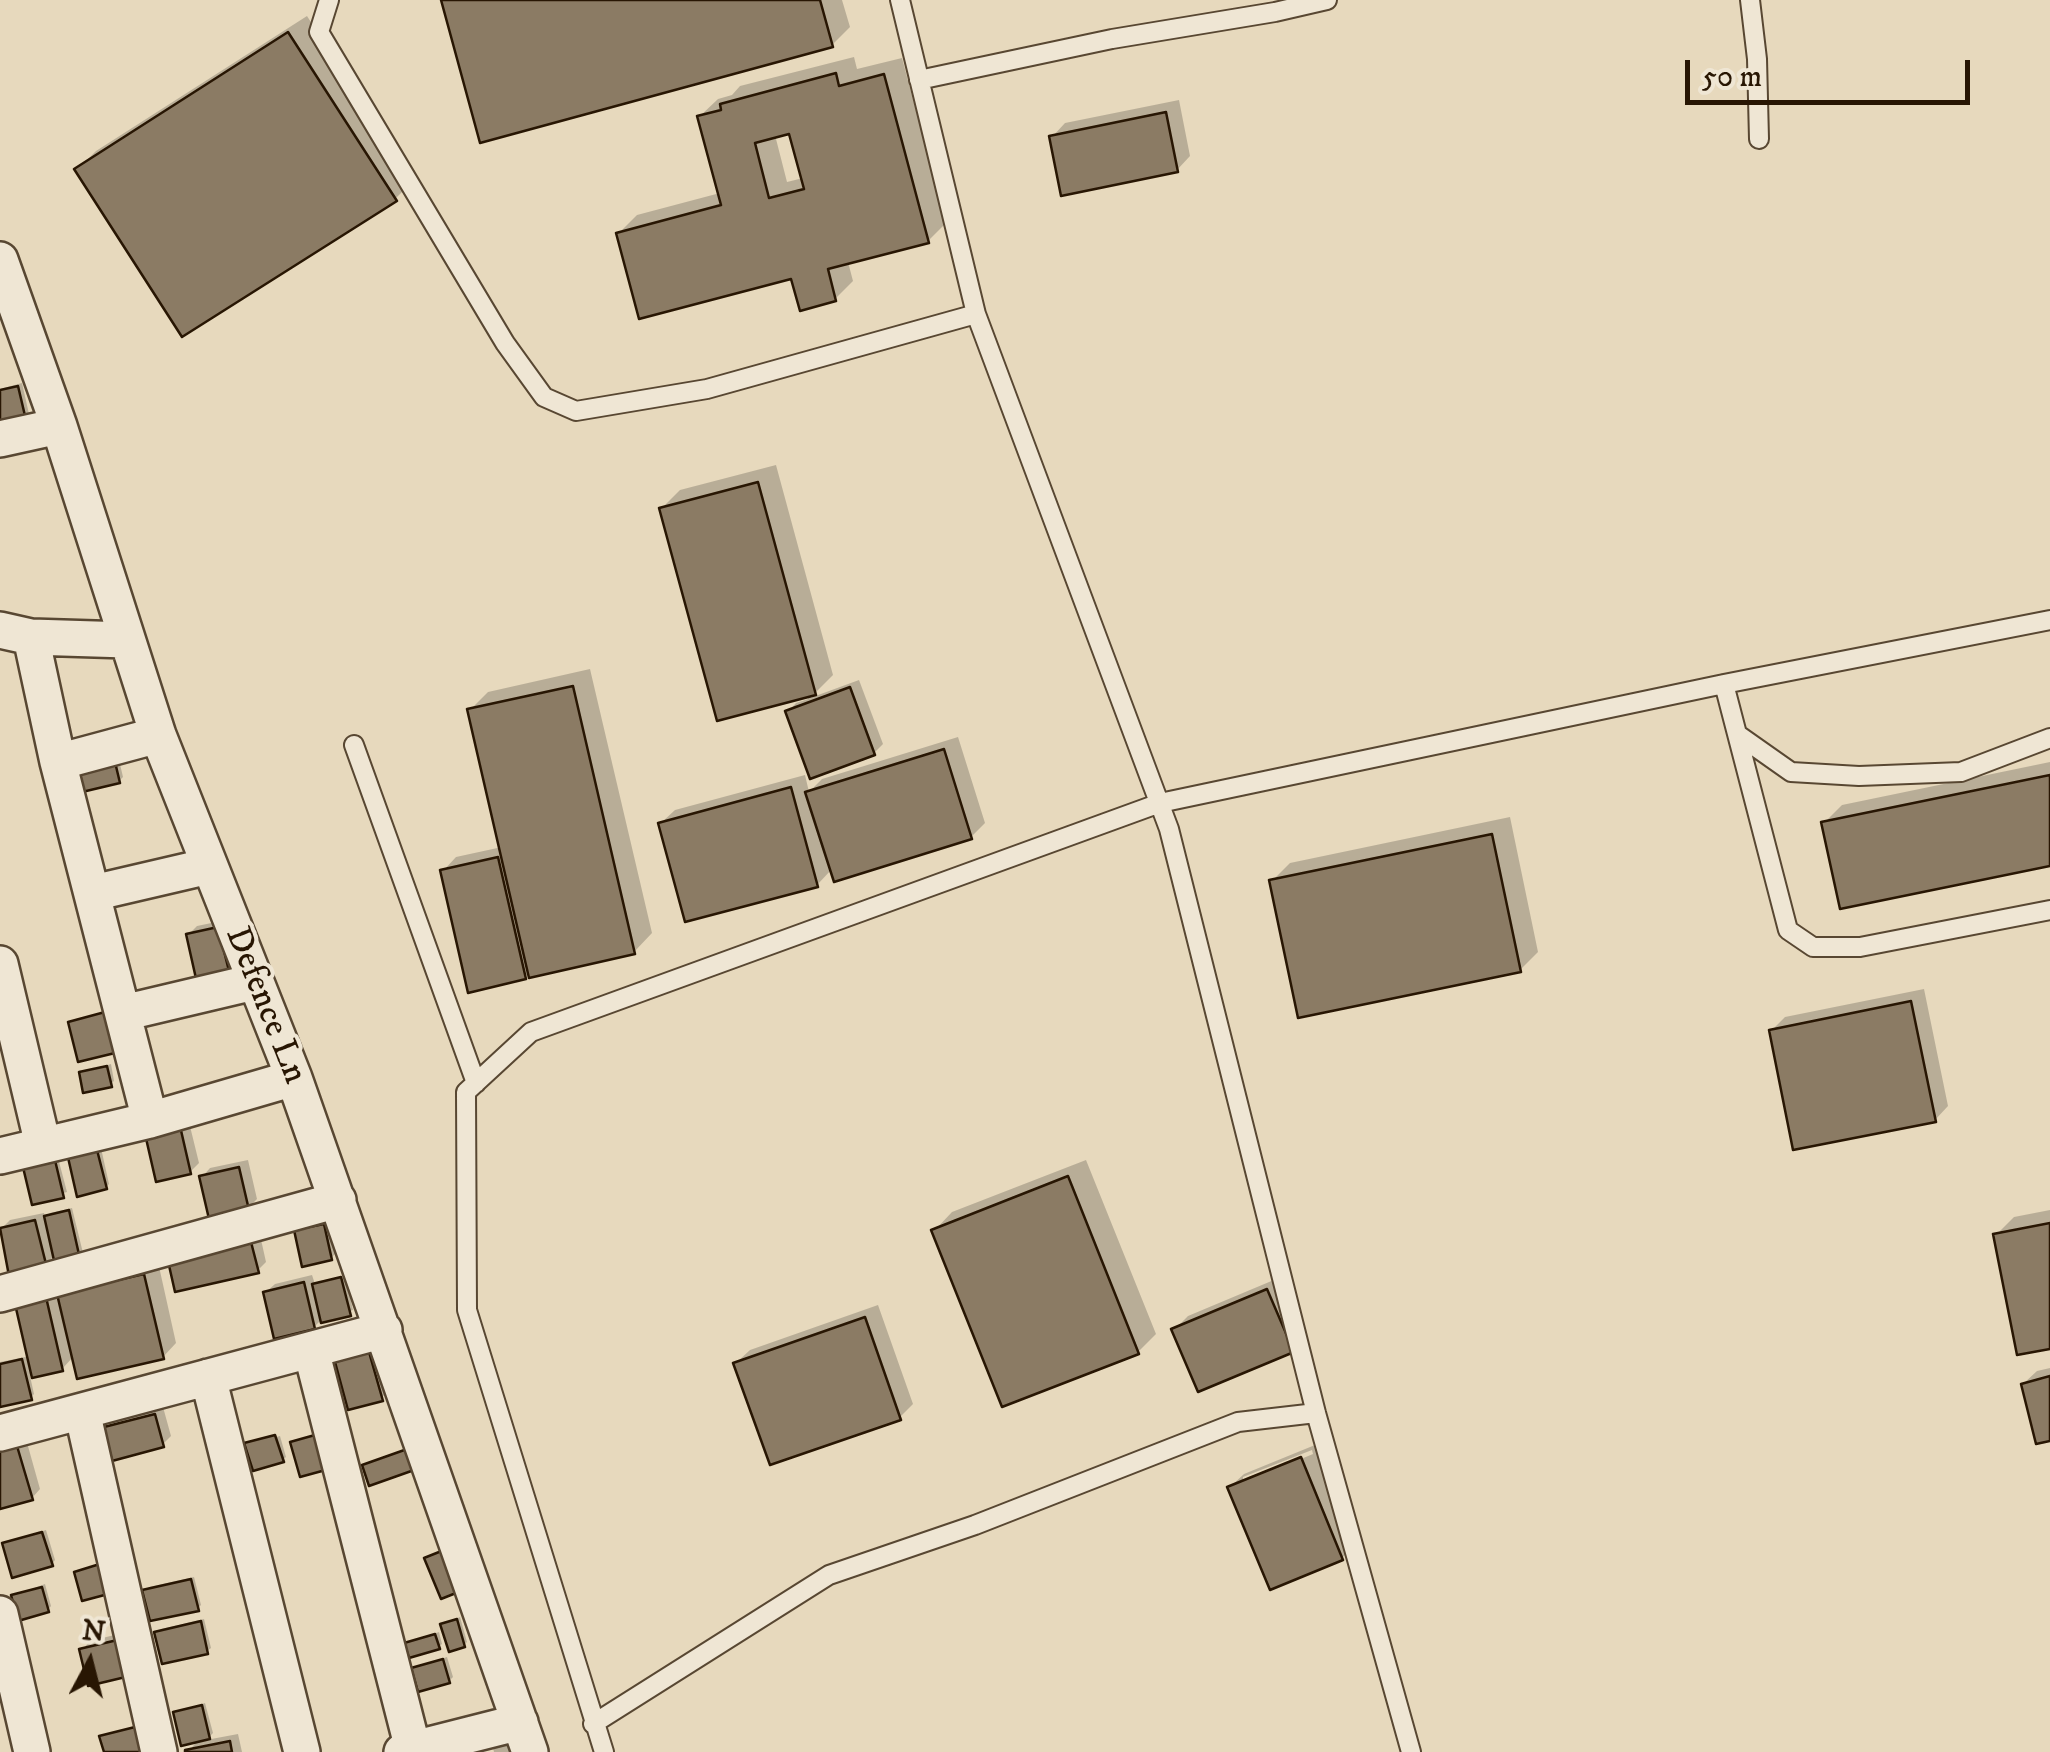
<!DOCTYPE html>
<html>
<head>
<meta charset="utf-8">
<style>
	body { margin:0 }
	#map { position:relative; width:2050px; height:1752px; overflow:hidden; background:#e7d9bd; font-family:"IM FELL DW Pica",serif }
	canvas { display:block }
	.north { position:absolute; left:40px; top:1612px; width:100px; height:100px; -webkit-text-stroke:8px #efe6d4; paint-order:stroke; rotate:7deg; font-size:28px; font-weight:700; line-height:40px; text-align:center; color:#281603 }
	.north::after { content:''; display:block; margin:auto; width:35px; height:45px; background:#281603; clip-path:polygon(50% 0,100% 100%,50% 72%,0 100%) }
	.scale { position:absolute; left:1685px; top:60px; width:285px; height:45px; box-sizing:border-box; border:5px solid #281603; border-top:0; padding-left:12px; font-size:30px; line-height:35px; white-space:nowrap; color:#281603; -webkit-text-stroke:8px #efe6d4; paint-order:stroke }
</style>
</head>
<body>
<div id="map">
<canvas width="2050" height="1752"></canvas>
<div class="north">N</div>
<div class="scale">50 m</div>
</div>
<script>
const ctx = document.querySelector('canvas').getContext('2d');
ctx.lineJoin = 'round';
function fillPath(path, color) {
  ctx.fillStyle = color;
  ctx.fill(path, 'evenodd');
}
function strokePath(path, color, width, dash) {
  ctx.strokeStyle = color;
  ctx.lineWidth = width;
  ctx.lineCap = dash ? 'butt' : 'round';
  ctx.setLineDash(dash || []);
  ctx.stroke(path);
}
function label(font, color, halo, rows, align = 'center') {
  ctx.font = font + ' "IM FELL DW Pica",serif';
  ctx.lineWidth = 8;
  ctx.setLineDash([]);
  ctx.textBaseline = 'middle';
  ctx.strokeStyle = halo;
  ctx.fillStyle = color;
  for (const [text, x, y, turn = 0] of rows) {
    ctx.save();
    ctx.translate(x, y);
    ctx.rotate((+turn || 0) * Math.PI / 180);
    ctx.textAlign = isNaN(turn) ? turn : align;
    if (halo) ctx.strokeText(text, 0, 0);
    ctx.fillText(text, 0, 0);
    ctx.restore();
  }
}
fillPath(new Path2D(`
	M444,0H842L850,27L832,45Z
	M307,16L413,181L395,199L78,169L96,151Z
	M854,57L857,69L902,58L946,223L928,241L848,262L853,281L835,299L793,276L619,233L637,215L720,193L699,117L718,99L732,95L740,86ZM791,131L803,178L787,182L775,135Z
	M1179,100L1190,156L1177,170L1052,137L1065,123Z
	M22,383L29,414L0,423V389Z
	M776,465L833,675L810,698L859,680L883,744L874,753L788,712L796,703L808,699L807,695L662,508L680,490Z
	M590,669L652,933L634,952L531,971L525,977L443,871L456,857L502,847L470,710L488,692Z
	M958,737L985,823L971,837L832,869L817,885L661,823L675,810L805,775L809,792L822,779Z
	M119,760L123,777L119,781L84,789Z
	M2050,762V863L1824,823L1842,805Z
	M1510,817L1538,952L1520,970L1272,881L1290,863Z
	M226,920L237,964L228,973L188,935L197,926Z
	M1924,989L1948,1106L1935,1120L1771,1031L1785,1017Z
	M111,1064L114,1081L110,1084L82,1073Z
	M188,1118L199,1163L190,1172L148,1134Z
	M101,1148L109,1184L106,1187L70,1153Z
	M57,1154L67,1192L33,1202Z
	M248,1160L257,1199L248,1208L202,1177L210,1168Z
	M1086,1160L1156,1334L1138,1352L934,1231L952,1212Z
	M72,1208L83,1253L57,1262L55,1255L45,1265L1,1229L10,1220L44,1213L45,1218L50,1213Z
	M2050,1210V1346L1996,1235L2014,1217Z
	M327,1222L335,1254L331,1258L297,1231Z
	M260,1235L266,1262L257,1271L177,1289Z
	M158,1262L176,1343L163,1357L74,1356L62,1369L30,1376L34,1394L30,1398L0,1405V1362L30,1356L27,1296L54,1290L56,1299L74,1282Z
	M312,1275L315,1284L345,1275L353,1310L321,1320L314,1327L266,1292L275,1284Z
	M1281,1277L1292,1350L1174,1330L1188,1316Z
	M878,1305L913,1404L900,1417L736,1363L750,1350Z
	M377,1345L390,1390L381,1398L337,1363L346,1354Z
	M2050,1368V1438L2023,1384L2037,1371Z
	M163,1407L171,1436L162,1445L106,1428L115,1419Z
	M280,1436L286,1457L282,1460L248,1445Z
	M26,1439L40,1489L32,1498L0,1507V1446Z
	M1315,1445L1356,1544L1342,1558L1230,1487L1244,1474ZM1312,1450L1313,1454L1243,1483V1477Z
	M46,1530L55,1560L52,1564L5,1543Z
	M194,1577L201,1605L197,1609L145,1591L149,1587Z
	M45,1584L51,1606L48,1610L13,1596Z
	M460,1617L467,1642L464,1645L443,1625Z
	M204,1619L211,1648L207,1651L157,1633L161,1629Z
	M135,1630L133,1673L82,1650L90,1641Z
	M439,1632L442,1644L438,1647L407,1643Z
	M447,1657L453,1677L449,1681L414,1668Z
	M205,1703L213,1733L206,1740L238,1734L242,1752H188L199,1739L176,1713Z
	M521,1733L527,1752H494L492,1744Z`), '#0003');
const building = new Path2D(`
	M441,0H820L833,47L480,143Z
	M288,32L397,201L182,337L74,169Z
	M836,73L839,86L884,74L929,243L828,269L836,301L800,311L791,279L639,319L616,233L721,205L697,116L721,110L720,104ZM789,134L804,189L769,198L755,143Z
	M1166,112L1178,172L1061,196L1049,136Z
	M18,386L26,420L0,426V390Z
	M758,482L816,695L717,721L659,508Z
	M573,686L635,954L529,978L467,709Z
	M850,687L875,755L810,779L785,711Z
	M944,749L972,839L834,882L805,792Z
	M115,762L120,783L82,792L78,771Z
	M2050,775V866L1840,909L1821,822Z
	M791,787L818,887L685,922L658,823Z
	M1492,834L1521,972L1298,1018L1269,880Z
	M498,857L526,979L468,993L440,870Z
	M218,927L230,975L197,983L186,934Z
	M1911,1001L1936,1122L1793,1150L1769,1030Z
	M105,1012L115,1053L78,1062L68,1022Z
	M107,1066L112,1087L83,1093L79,1072Z
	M180,1126L191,1174L156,1182L145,1134Z
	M96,1146L107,1189L77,1197L67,1153Z
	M54,1156L64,1198L32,1205L22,1163Z
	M239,1167L249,1210L209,1219L199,1176Z
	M1068,1176L1139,1354L1002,1407L931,1230Z
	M69,1210L80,1259L55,1265L44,1216Z
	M35,1220L47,1268L9,1276L0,1228Z
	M2050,1223V1349L2017,1355L1993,1234Z
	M324,1224L332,1260L302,1267L294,1230Z
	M251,1242L259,1273L175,1292L168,1261Z
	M144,1274L164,1359L77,1379L57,1294Z
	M341,1277L351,1316L321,1323L312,1284Z
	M304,1282L315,1329L274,1339L263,1292Z
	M1267,1289L1294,1352L1198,1392L1171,1329Z
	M46,1297L63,1371L32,1378L15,1304Z
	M865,1317L901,1420L770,1465L733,1363Z
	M369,1352L383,1401L348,1410L335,1362Z
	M22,1359L32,1400L0,1407V1364Z
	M2050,1376V1441L2036,1444L2021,1384Z
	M155,1414L164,1447L112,1461L104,1427Z
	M322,1433L333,1468L300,1477L290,1442Z
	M275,1435L284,1462L253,1471L244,1443Z
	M17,1446L33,1500L0,1509V1451Z
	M410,1448L417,1469L369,1486L362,1465Z
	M1301,1457L1343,1560L1270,1590L1227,1487Z
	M42,1532L53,1566L12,1578L2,1543Z
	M444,1550L461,1591L441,1599L424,1558Z
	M103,1563L112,1593L82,1601L74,1572Z
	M191,1579L199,1611L150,1621L142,1590Z
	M42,1587L49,1612L18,1621L11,1595Z
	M457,1619L465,1647L449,1652L440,1624Z
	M201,1621L208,1654L162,1664L154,1632Z
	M435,1634L440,1649L409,1658L404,1643Z
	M126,1638L134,1675L88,1686L79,1649Z
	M443,1659L450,1683L418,1692L411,1668Z
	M202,1705L210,1739L181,1746L173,1712Z
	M135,1727L141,1752H104L99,1736Z
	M230,1741L232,1752H185V1750Z`);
fillPath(building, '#8b7b64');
strokePath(building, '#281603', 2.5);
const service = new Path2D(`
	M329,0L319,32L505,343L544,397L576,411L707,389L976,314
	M900,0L976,314L1169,829L1316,1413L1411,1752
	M1750,0L1757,59L1759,139
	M919,80L1112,39L1275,12L1327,0
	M1724,684L1788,930L1813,947H1860L2050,910
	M1737,734L1791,772L1859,776L1961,772L2050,738
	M354,745L476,1083
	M593,1724L829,1575L975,1525L1238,1422L1316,1413
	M604,1752L467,1310L466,1092L531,1032L1160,803L1724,684L2050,620`);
const minor = new Path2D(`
	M0,260L59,426L158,735L294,1078L530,1752
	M0,439L59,426
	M0,630L31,637L127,640
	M31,637L58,762L150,1120
	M58,762L158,735
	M93,893L209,866
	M0,964L43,1145
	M123,1013L254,982
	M0,1156L150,1120L294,1078
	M0,1294L338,1200
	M311,1350L413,1749
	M208,1377L302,1752
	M82,1411L159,1752
	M0,1433L384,1330
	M0,1614L32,1752
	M402,1752L520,1722`);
strokePath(service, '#584732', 22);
strokePath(minor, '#584732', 40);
strokePath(service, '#efe6d4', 18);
strokePath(minor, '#efe6d4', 35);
label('35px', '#281603', '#efe6d4', [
	["Defence Ln",264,1006,68]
]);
</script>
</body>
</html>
